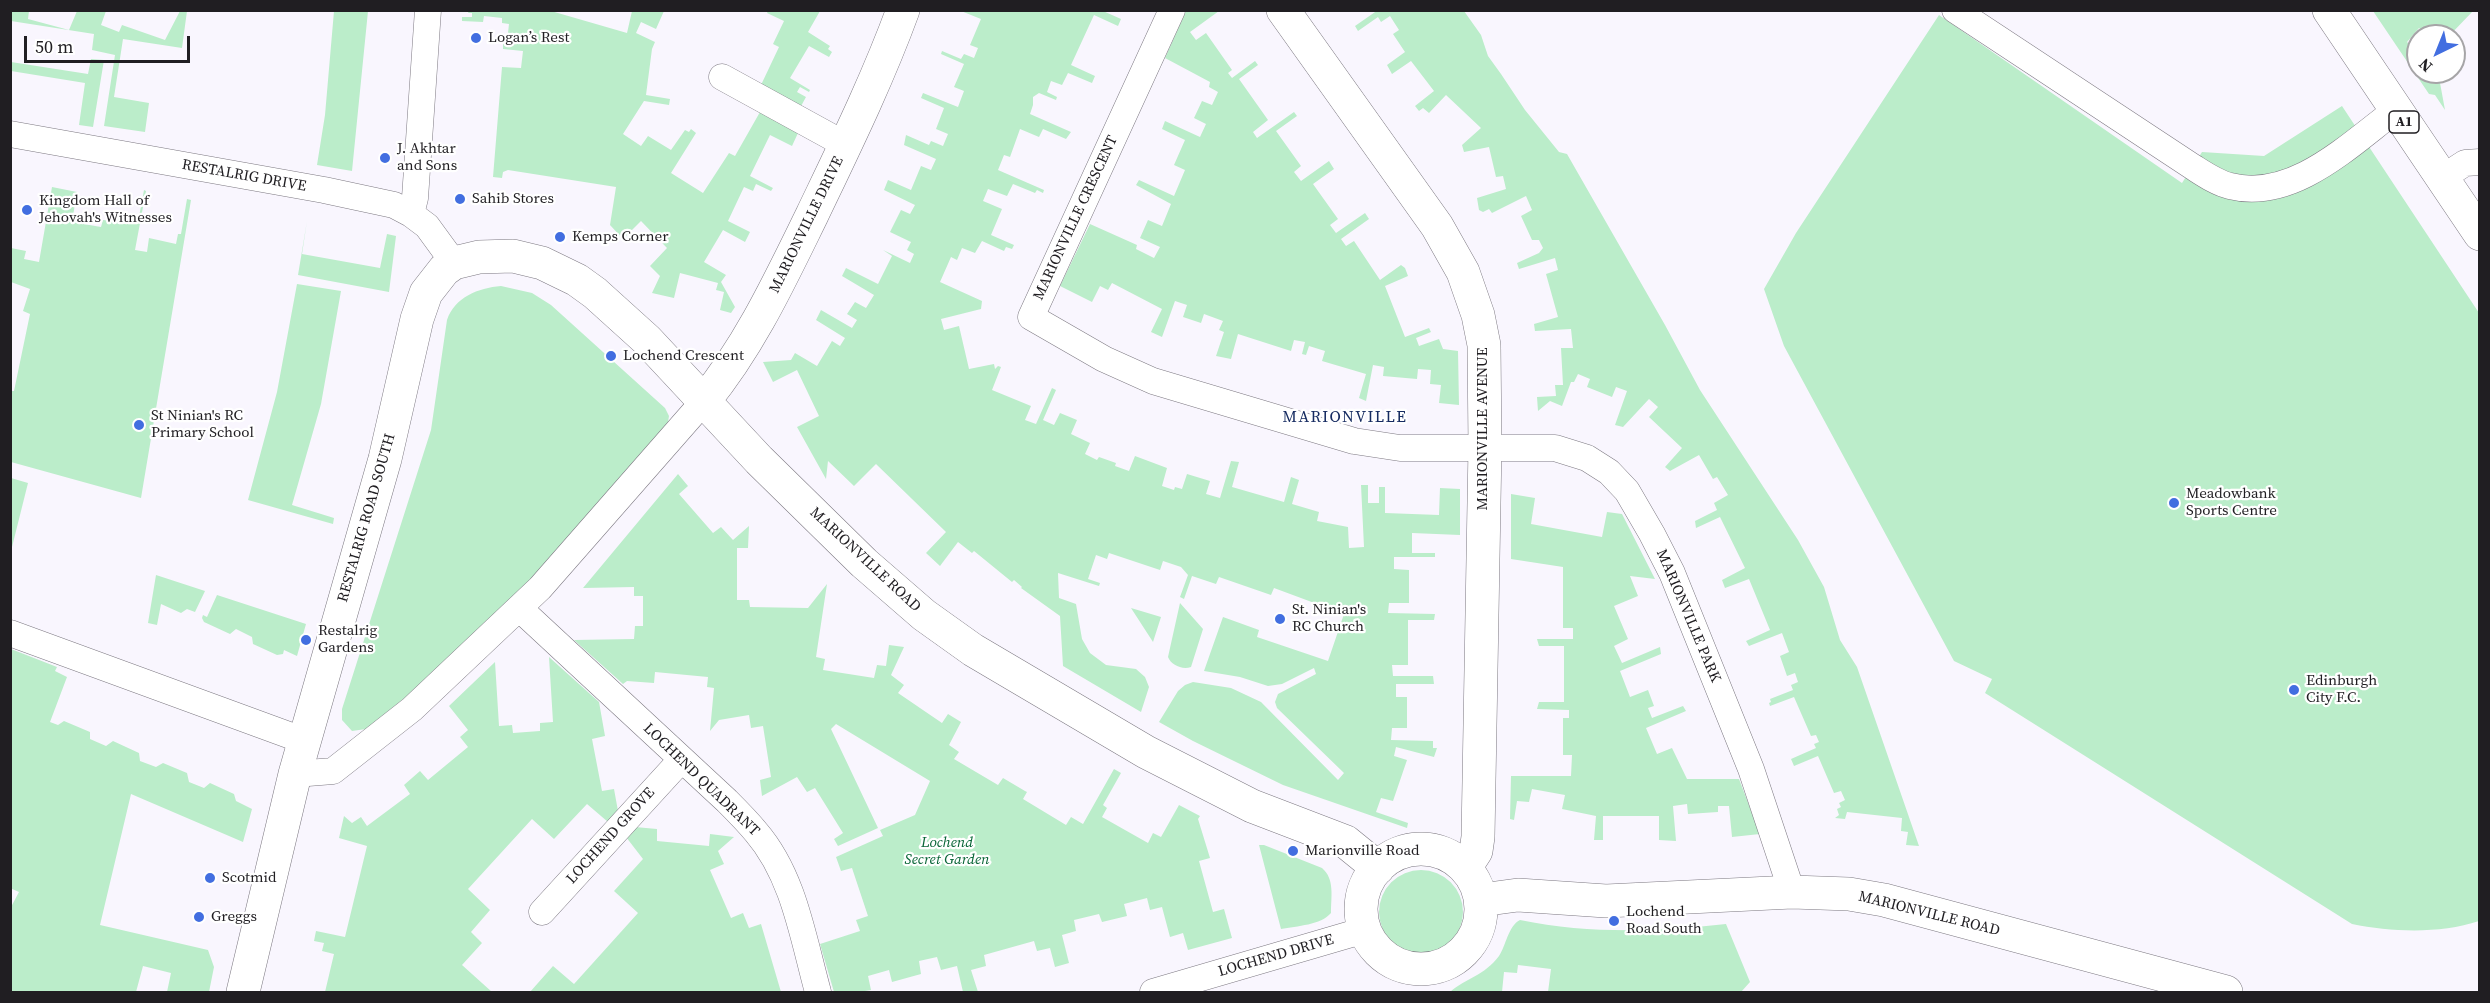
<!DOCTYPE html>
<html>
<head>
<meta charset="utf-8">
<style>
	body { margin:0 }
	#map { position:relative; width:2490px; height:1003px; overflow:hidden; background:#f9f6fe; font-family:"Source Serif 4",serif }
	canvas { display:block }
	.frame { position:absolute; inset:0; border:12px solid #201e22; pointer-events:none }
	.north { position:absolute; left:2406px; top:24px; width:60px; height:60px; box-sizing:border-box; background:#fff; border:2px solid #a6a5a7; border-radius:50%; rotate:223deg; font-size:16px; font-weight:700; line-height:24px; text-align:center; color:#201e22 }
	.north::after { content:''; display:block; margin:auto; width:21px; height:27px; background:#426ee0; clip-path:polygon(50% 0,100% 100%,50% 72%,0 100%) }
	.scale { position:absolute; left:24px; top:36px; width:166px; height:27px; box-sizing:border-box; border:3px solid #201e22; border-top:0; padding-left:8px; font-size:18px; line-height:21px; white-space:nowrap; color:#201e22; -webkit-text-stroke:4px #fff; paint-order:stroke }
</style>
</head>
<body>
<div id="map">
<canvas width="2490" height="1003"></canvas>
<div class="frame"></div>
<div class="north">N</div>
<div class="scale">50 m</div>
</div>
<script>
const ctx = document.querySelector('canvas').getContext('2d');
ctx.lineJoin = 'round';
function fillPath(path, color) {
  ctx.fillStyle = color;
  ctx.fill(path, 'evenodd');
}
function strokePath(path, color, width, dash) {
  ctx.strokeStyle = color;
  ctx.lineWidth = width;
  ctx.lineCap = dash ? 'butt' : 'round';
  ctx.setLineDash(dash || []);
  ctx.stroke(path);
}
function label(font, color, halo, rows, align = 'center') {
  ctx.font = font + ' "Source Serif 4",serif';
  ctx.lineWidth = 4.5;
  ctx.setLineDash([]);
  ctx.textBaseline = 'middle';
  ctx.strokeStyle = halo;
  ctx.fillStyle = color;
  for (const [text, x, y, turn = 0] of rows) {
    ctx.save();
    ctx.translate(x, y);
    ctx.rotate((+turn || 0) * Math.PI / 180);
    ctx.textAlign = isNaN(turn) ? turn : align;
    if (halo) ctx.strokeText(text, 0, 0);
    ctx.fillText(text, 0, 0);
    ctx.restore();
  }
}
fillPath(new Path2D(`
	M995,10L1103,11L1121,19L1118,26L1094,15L1071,65L1095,76L1092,83L1068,73L1062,85L1051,81L1047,92L1057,97L1056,100L1039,93L1033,97V105L1030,114L1071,132L1066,139L1043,129L1039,137L1020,129L1010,157L1004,155L998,170L1044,190L1043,193L1037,190L1035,193L1013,184L1007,196L988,189L983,201L1002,209L991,235L1014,245L1012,249L1006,247L1004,251L982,241L975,253L962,248L957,260L951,257L940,282L982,301L981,309L941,319L944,330L959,326L969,369L994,364L995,369L998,366L1001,367L992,390L1031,406L1025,420L1036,424L1052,388L1056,390L1043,420L1054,425L1060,413L1077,420L1071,434L1090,443L1085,454L1097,460L1099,457L1116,463L1115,466L1129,471L1135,456L1167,468L1162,486L1174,490L1175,487L1182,489L1187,474L1210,481L1206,494L1220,498L1231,461L1239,462L1232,487L1284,502L1291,477L1299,480L1292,504L1319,512L1317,521L1348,527L1349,548L1364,547L1361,485H1368V503H1379V487H1385V513L1439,515L1440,488L1460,489V535L1412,533V553H1435V557H1394V569L1409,570V603H1389L1388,613L1435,614L1434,620H1408V665H1392L1393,676H1433L1434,684H1396V697H1407V728H1392L1391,740L1433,741V748H1437L1434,757L1396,747L1394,756L1407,760L1393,801L1381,798L1376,812L1408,823L1407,828L1283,785L1193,741L1159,722L1178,691L1185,685L1193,682L1231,688L1261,702L1338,780L1344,773L1277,708L1275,702L1278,694L1316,674L1314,668L1282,684L1268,686L1240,677L1204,671L1223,617L1259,630L1257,637L1328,661L1344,614L1274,588L1271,595L1219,577L1216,584L1192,576L1184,599L1180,597L1188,575L1181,567L1163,561L1160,570L1109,553L1107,559L1096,555L1088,579L1100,583L1099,586L1058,573L1059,598L1076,604L1082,639L1090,653L1106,665L1136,669L1145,677L1149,687L1141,712L1063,666L1060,616L1021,588L1022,587L1014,580L1012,582L974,551L972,553L958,542L940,566L926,553L946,532L876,464L854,486L828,461L826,479L797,427L819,416L797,370L773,382L763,362L791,360L795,353L817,366L832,341L840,346L845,338L816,320L821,310L852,328L857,320L847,314L855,302L866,308L874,295L842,276L846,268L878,284L892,256L883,250L910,263L914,254L907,250L911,242L890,232L901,210L910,214L915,205L884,190L888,180L911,190L921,166L931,170L936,159L904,145L906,135L929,145L931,141L943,146L948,134L936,129L944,108L921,98L923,93L958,107L964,91L954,87L964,64L941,54L942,51L961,59L964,54L974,58L978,48L970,45L981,19L961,11Z
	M1378,10L1464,11L1481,35L1488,56L1501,74L1525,110L1559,152L1567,154L1665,325L1700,390L1798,540L1824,587L1840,640L1857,667L1919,846L1906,845L1908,832L1901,831L1902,818L1847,812L1845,819L1835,818L1839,815L1837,809L1841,807L1839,803L1845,800L1841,791L1834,793L1818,756L1794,766L1791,759L1816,748L1814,744L1819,742L1816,735L1811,736L1794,697L1770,706L1769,703L1771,702L1770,699L1793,690L1791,685L1798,682L1795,673L1787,676L1780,656L1789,652L1782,633L1749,646L1746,641L1770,630L1749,579L1725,588L1722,580L1745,568L1720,517L1696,528L1695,521L1717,510L1714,503L1728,495L1717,477L1713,479L1699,455L1670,471L1665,467L1682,448L1649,417L1658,407L1649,399L1623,427L1615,425L1627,391L1616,387L1612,397L1587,387L1590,379L1578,374L1574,382H1571L1562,406L1550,401L1538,411L1537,397L1556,396L1555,385H1563L1561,348H1573L1571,329L1535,331L1534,324L1558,317L1546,274L1558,270L1555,258L1519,269L1517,263L1539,253L1543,248L1539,240H1532L1521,216L1532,210L1526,196L1492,213L1489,209L1483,212L1479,210L1477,198L1506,189L1503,176L1496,177L1489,147L1464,152L1462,145L1481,128L1446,95L1429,113L1423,108L1419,111L1415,106L1434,91L1411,61L1392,74L1387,65L1405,52L1393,34L1399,30L1390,16L1381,22L1378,17L1358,31L1355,26Z
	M10,11H29L28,19L69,30L77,11H106L101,25L119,32L122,25L165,40L180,11H187L182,48L123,39L114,97L149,103L145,132L104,126L115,55L92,50L94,34L11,21Z
	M334,11H368L352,171L317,165L325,115Z
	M469,11H551L627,33L632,11H664L656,29L641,22L636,33L655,42L652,49L646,95L670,99L669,105L644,101L623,134L641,146L648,136L671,150L685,130L689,132L691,129L696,133L671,173L703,193L729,153L735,156L760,112L798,133L792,146L770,135L750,176L773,188L771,191L756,184L753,191L744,187L728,221L750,232L745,242L723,230L704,262L726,275L721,282L735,307L731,313L720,310L724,292L716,290L718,283L680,273L674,298L652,293L660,276L650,266L667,248L641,221L623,239L610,225L616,187L508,170L503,172L502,178L493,177L502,67L521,68L523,51L503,49V43L507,42L509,24L502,23V18L484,16L483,22L462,21V17H472V13H468Z
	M768,11H820L808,32L830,46L828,49L832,52L829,57L809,46L790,78L810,90L809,92L800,87L797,92L806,97L800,108L761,85L779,47L773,44L784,21L767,13Z
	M1186,11H1219L1190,32L1196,40L1206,33L1232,70L1228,73L1232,78L1255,61L1258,65L1239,79L1268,120L1253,132L1257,138L1294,112L1297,116L1276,131L1301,166L1294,172L1301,181L1329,161L1334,169L1313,184L1338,219L1330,225L1336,233L1365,213L1369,219L1341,239L1346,246L1354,241L1380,280L1401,265L1405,268L1408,276L1385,286L1405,337L1429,328L1431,332L1416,338L1419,346L1439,339L1443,349L1458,351L1459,405L1439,403L1441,385L1430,384L1431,370L1418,369L1417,379L1383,376L1384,367L1373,365L1366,401L1359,398L1366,374L1322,361L1325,351L1309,346L1306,355L1302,354L1305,342L1294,340L1291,351L1238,334L1231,359L1216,356L1224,332L1219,330L1223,321L1204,314L1201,323L1183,317L1187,305L1175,301L1162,337L1151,332L1162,309L1112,283L1108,290L1100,286L1092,302L1060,286L1090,224L1137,245L1136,249L1154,258L1160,247L1140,238L1148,220L1162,226L1171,204L1136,185L1139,180L1174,196L1185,170L1174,165L1185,140L1162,129L1165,121L1200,137L1206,124L1194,118L1202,101L1212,105L1218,92L1209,87L1210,82L1165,58Z
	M2373,11H2473L2449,36H2428L2419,28L2407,42L2418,53V72H2438L2445,110L2435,95L2429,94Z
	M1939,15L2182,183L2202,152L2264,156L2342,106L2479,313V921C2440,934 2392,932 2352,924L1985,693L1992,679L1954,661L1784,346L1764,289L1796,233Z
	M91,59L104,60L93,127L79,125L85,83L11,71V62L88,74Z
	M52,187L77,192L72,222L101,227L103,220L115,221L116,214L139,217L144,190L146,191L135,250L147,252L149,238L176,244L178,234H181L187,199L191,200L141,498L11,462V391H14L30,314L23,311L30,289L11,282V248L26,251L24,259L39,262Z
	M307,221L302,254L380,268L387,234L396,236L389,292L298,275Z
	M297,284L341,291L321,404L292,505L334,518L333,524L248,500L277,392Z
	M501,286L532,293L551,305L665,408L669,416L668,422L624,476L507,605L437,672L366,729L352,731L342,720V709L431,430L447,320C455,297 478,288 501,286Z
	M678,474L688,486L679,494L713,533L721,527L733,540L749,526L748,548H737V600H749L750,607L808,608L827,584L816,657L825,659L823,670L874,678L877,665L886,666L889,645L904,647L891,675L904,685L898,693L942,723L948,714L961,722L949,745L959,752L954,759L998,785L1003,778L1025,791L1027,792L1023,799L1066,825L1071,817L1083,824L1114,769L1121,773L1103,805L1107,808L1102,817L1148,843L1153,833L1161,837L1179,805L1200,816L1198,819L1210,858L1199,861L1213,912L1224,909L1232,938L1188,950L1183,933L1170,937L1162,907L1150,910L1147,898L1124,904L1127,916L1102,922L1099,914L1074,920L1076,931L1062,935L1069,963L1055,967L1050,948L1037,951L1034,941L984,955L986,966L971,970L978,992H963L957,966L941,970L937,957L919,961L921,974L892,982L889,970L868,976L871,990L859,992H834L820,944L860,931L856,920L868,916L852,868L841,871L836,857L883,836L880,830L915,815L930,781L836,724L831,729L878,828L838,846L834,839L843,833L815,788L807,792L797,777L762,796L760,780L771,777L763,726L751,728L749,715L719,720L710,731L714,688L707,687L708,677L655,672L654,683L627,681L623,684L574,640L634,639L635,626H643V596H634V587L583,588Z
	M11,478L28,483L11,551L10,478Z
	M1511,494L1535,498L1531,524L1602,537L1607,512L1622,514L1655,579L1630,576L1638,596L1614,606L1628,639L1614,646L1622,663L1660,647L1661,654L1620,671L1630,697L1648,690L1654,706L1648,708L1652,718L1683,706L1686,711L1646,728L1657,754L1672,748L1687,779H1739L1760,834L1732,837L1729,806H1718V812L1688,814L1687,804L1673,806L1676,841L1659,840V816H1603V840H1594L1596,816L1562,809L1565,795L1532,789L1529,802L1517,801L1514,820L1510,819L1511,776H1571L1572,755H1563V718H1569V710L1537,709L1539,702H1564V646H1539L1537,639H1573V628H1563V567L1511,559Z
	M156,575L205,591L195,612L187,609L181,613L161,604L157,625L148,623Z
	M217,595L306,624L297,656L284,650L283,654L277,655L253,644L252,637L236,629L230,634L204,622L202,618L203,615L207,617Z
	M1180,603L1203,629L1191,667C1182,670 1171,665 1168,657Z
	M1131,608L1161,617L1153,642Z
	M11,649L57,667L55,671L67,677L50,722L58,725L64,721L90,732V739L106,746L113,741L139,753L140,761L156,767L163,763L187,773L189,782L204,788L210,783L234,794L236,801L252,809L243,842L131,794L100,925L208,950L214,967L209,992H167L171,973L143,966L136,992H11V907L19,892L10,888Z
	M549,657L599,702L605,736L592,739L602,791L614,789L618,811L608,822L587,804L554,839L532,819L468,889L490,910L471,932L482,943L462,965L492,992H325L334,954L322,951L324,943L314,941L316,931L345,937L367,846L339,838L344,816L352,823L361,817L367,826L410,794L404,785L420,771L428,780L468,747L460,737L468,730L449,706L495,662L499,726L512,725L513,733L540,731V723L553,722Z
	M635,827L657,829V841L709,846L710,834L734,837L718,851L724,864L710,870L731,918L743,913L749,928L761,924L781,992H530L553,966L574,984L638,913L614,891L643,859L626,837Z
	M1259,845H1264L1322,868C1335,879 1331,897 1331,913C1321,925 1297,926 1281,929Z
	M1379 912a42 42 0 1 1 84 0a42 42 0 1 1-84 0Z
	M1520,920C1588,934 1657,932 1726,924L1750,982L1741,992H1548L1551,969L1518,965L1517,973L1504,972L1502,992H1450C1466,978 1484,976 1499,956C1506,946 1508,926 1520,920Z`), '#bbedca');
const minor = new Path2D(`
	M1172,10L1031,317L1104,359L1153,381L1354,441L1400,448H1555L1587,458L1609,472L1627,491L1652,534L1672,573L1751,769L1792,892
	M1955,10L2193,167C2204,174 2217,183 2230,186C2293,202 2350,144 2396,110
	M722,77L846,145
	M10,134L324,190L394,205L411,214L427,226L454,263
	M2442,178L2465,163L2480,162
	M411,214L415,198L428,10
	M520,609L727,801C737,811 747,821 756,832C794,876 803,938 818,992
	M10,633L305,741
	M295,774L333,771L412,709L540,588L704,401
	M542,912L681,760
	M1153,992L1365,930`);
const tertiary = new Path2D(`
	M1283,10L1437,226L1463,272L1478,315L1484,345L1485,447L1478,837L1476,851L1465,868
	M704,401C750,345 780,280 812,215C844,148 877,81 903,10
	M1361 909a60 60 0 1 1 120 0a60 60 0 1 1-120 0Z
	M1481,900L1518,895L1606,901L1792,892L1849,894L1884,900L2226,992
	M243,992L295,774L385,459L417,319L426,293L444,270L454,263L479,257L513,256L542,263L577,280L595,293L647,340L759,460L864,563L924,615L973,650L1146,752L1252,806L1346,842L1378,868`);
const primary = new Path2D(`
	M2329,10L2480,234`);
strokePath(minor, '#7d7982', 27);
strokePath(tertiary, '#7d7982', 34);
strokePath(primary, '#7d7982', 34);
strokePath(minor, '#fff', 26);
strokePath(tertiary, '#fff', 33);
strokePath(primary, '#fff', 33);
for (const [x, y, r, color] of [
	[476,38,6,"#426ee0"],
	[385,158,6,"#426ee0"],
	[460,199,6,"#426ee0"],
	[27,210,6,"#426ee0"],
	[560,237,6,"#426ee0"],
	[611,356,6,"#426ee0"],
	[139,425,6,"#426ee0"],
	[2174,503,6,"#426ee0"],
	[1280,619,6,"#426ee0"],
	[306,640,6,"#426ee0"],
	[2294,690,6,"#426ee0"],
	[1293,851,6,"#426ee0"],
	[210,878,6,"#426ee0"],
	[199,917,6,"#426ee0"],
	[1614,921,6,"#426ee0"]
]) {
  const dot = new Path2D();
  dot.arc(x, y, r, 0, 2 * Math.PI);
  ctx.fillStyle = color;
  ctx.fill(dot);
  strokePath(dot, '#fff', 2);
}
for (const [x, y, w] of [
	[2404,122,30]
]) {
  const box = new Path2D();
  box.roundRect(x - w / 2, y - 11, w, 22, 4.5);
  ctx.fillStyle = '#fff';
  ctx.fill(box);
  strokePath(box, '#201e22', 1.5);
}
label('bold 14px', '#201e22', null, [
	["A1",2404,122]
]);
label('15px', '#201e22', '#fff', [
	["Logan’s Rest",488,38],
	["J. Akhtar",397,149],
	["and Sons",397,166],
	["Sahib Stores",472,199],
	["Kingdom Hall of",39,201],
	["Jehovah's Witnesses",39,218],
	["Kemps Corner",572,237],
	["Lochend Crescent",623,356],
	["St Ninian's RC",151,416],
	["Primary School",151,433],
	["Meadowbank",2186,494],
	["Sports Centre",2186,511],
	["St. Ninian's",1292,610],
	["RC Church",1292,627],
	["Restalrig",318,631],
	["Gardens",318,648],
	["Edinburgh",2306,681],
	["City F.C.",2306,698],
	["Marionville Road",1305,851],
	["Scotmid",222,878],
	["Lochend",1626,912],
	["Road South",1626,929],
	["Greggs",211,917]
], 'left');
label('15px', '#201e22', '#fff', [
	["RESTALRIG DRIVE",244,176,10],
	["MARIONVILLE CRESCENT",1076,218,-65],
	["MARIONVILLE DRIVE",807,225,-64],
	["MARIONVILLE AVENUE",1483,429,-90],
	["RESTALRIG ROAD SOUTH",367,518,-74],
	["MARIONVILLE ROAD",865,560,43],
	["MARIONVILLE PARK",1688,616,67],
	["LOCHEND QUADRANT",701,780,44],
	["LOCHEND GROVE",611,836,-48],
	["MARIONVILLE ROAD",1929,914,14],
	["LOCHEND DRIVE",1276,956,-16]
]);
label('italic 15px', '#086536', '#fff', [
	["Lochend",947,843],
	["Secret Garden",947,860]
]);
ctx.letterSpacing = '1.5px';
label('16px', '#162b61', '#fff', [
	["MARIONVILLE",1345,418]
]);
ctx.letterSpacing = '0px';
</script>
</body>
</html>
